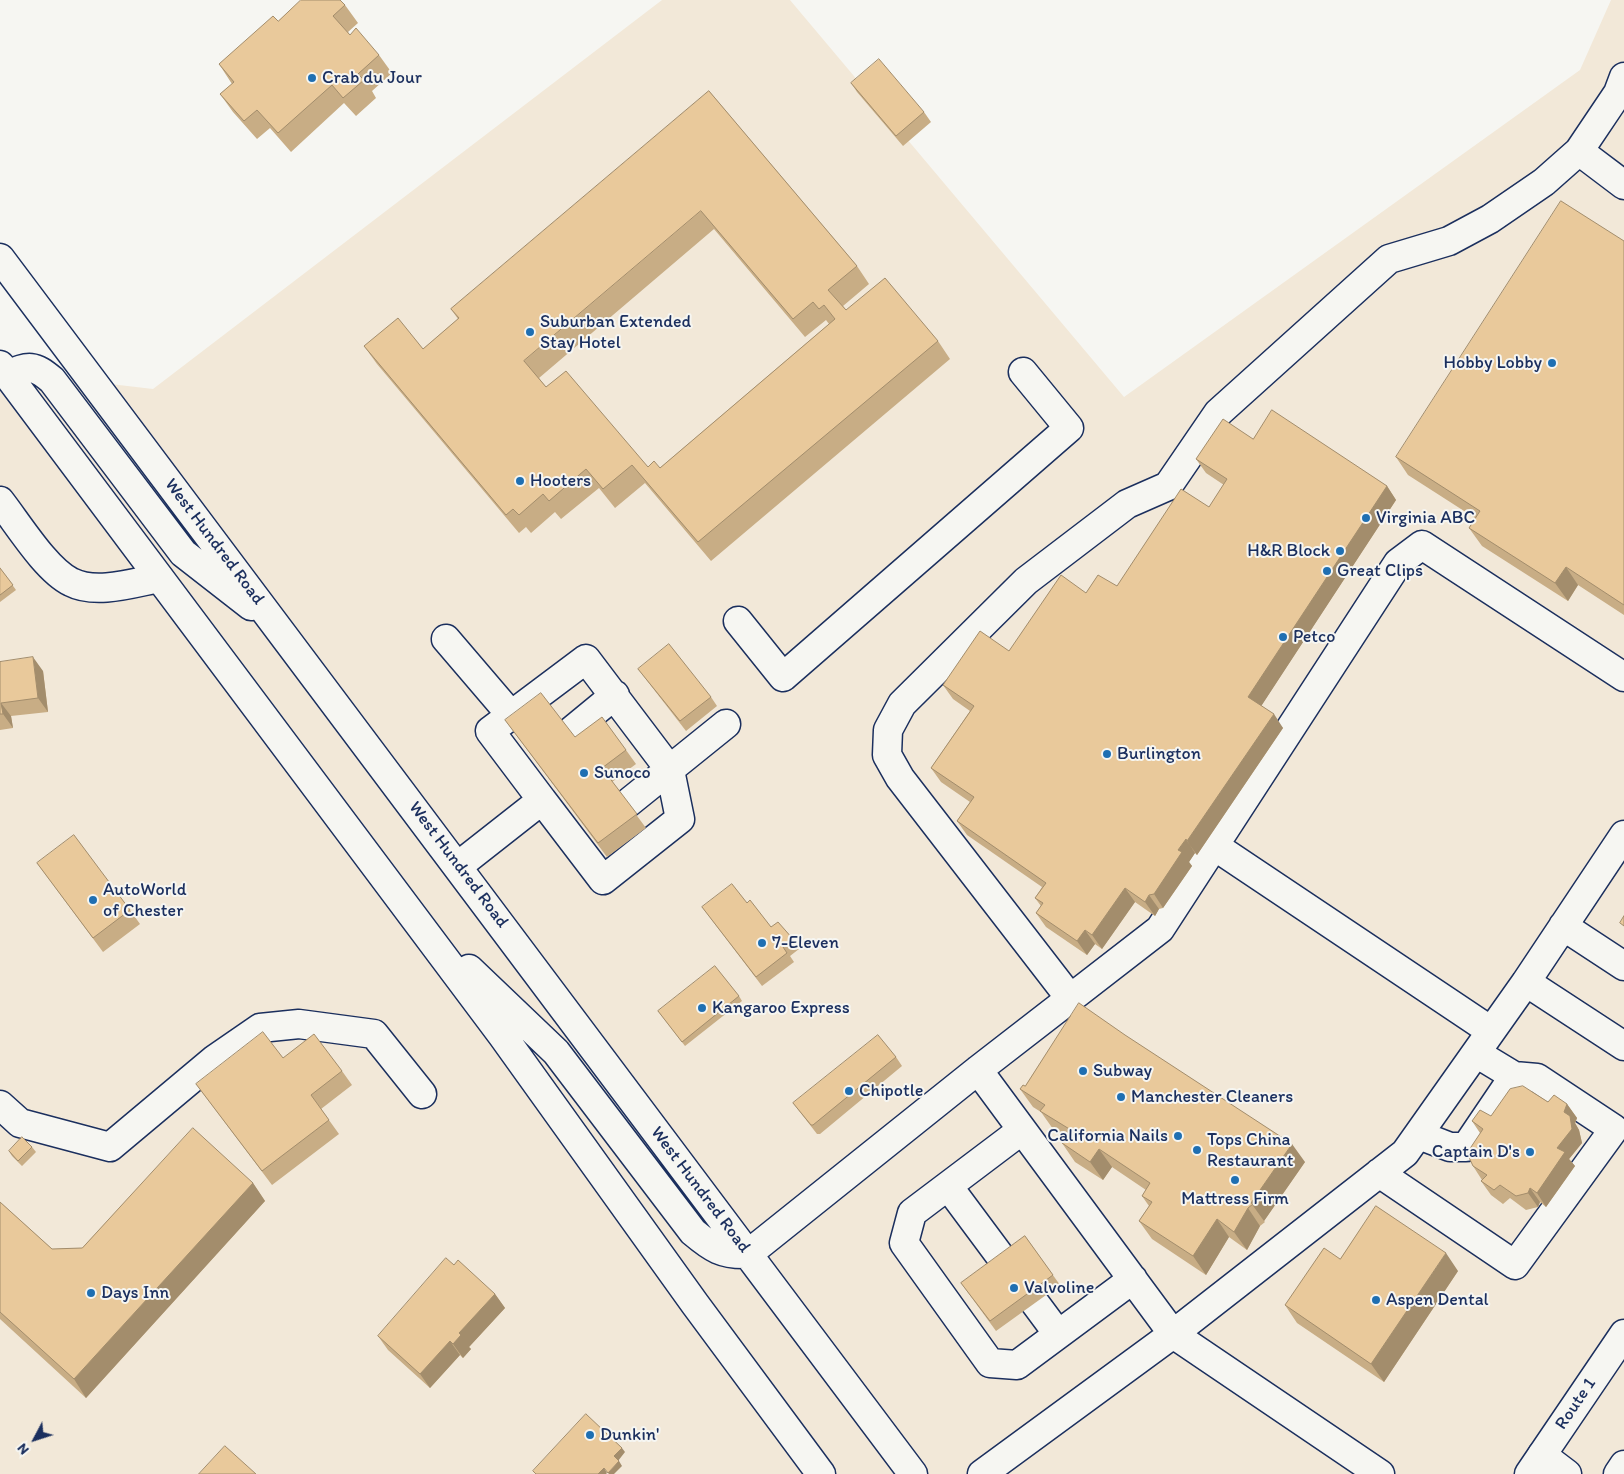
<!DOCTYPE html>
<html>
<head>
<meta charset="utf-8">
<style>
	body { margin:0 }
	#map { position:relative; width:1624px; height:1474px; overflow:hidden; background:#f6f6f2; font-family:Itim,sans-serif }
	canvas { display:block }
	.north { position:absolute; left:10px; top:1414px; width:50px; height:50px; -webkit-text-stroke:4px #f6f6f2; paint-order:stroke; rotate:230deg; font-size:14px; font-weight:700; line-height:20px; text-align:center; color:#1b2f5e }
	.north::after { content:''; display:block; margin:auto; width:18px; height:22px; background:#1b2f5e; clip-path:polygon(50% 0,100% 100%,50% 72%,0 100%) }
</style>
</head>
<body>
<div id="map">
<canvas width="1624" height="1474"></canvas>
<div class="north">N</div>
</div>
<script>
const ctx = document.querySelector('canvas').getContext('2d');
ctx.lineJoin = 'round';
function fillPath(path, color) {
  ctx.fillStyle = color;
  ctx.fill(path, 'evenodd');
}
function strokePath(path, color, width, dash) {
  ctx.strokeStyle = color;
  ctx.lineWidth = width;
  ctx.lineCap = dash ? 'butt' : 'round';
  ctx.setLineDash(dash || []);
  ctx.stroke(path);
}
function label(font, color, halo, rows, align = 'center') {
  ctx.font = font + ' Itim,sans-serif';
  ctx.lineWidth = 4;
  ctx.setLineDash([]);
  ctx.textBaseline = 'middle';
  ctx.strokeStyle = halo;
  ctx.fillStyle = color;
  for (const [text, x, y, turn = 0] of rows) {
    ctx.save();
    ctx.translate(x, y);
    ctx.rotate((+turn || 0) * Math.PI / 180);
    ctx.textAlign = isNaN(turn) ? turn : align;
    if (halo) ctx.strokeText(text, 0, 0);
    ctx.fillText(text, 0, 0);
    ctx.restore();
  }
}
fillPath(new Path2D(`
	M662,0H790L1124,397L1580,70L1611,0H1624V1474H0V371L153,389Z`), '#f2e8d8');
const minor = new Path2D(`
	M1579,151L1624,185
	M0,501C18,524 46,570 71,582C96,595 133,583 159,578
	M738,621L783,677L1069,428L1023,372
	M446,639L511,715
	M570,732L615,695
	M628,803L726,724
	M1213,845L1491,1031
	M458,866L542,800L490,731L586,659L670,770L680,819L603,880L542,800
	M1563,926L1624,966
	M1526,982L1624,1046
	M1070,998L900,778L887,755L888,730L902,704L1026,581L1127,504L1168,486L1218,413L1389,259L1449,241L1490,219L1544,182L1579,151L1618,93L1624,77
	M978,1070L1173,1334L1380,1474
	M0,1105L20,1123L110,1147L215,1059L260,1028L299,1024L374,1034L422,1094
	M1022,1130L912,1213L904,1243L990,1363L1017,1365L1133,1279
	M1419,1135L1450,1147H1466L1514,1076
	M1379,1173L1515,1265L1614,1129L1537,1078L1514,1076L1476,1053
	M948,1186L1006,1264
	M748,1254L978,1070L1160,929L1398,563L1422,545L1624,677
	M1035,1303L1058,1334
	M1542,1455L1567,1474
	M982,1474L1173,1334L1405,1153L1526,982L1624,835`);
const major = new Path2D(`
	M0,258L913,1474
	M0,365L502,1035L695,1304L821,1474
	M8,375C29,365 34,365 52,380L183,553L251,606
	M469,969L556,1052L693,1232C712,1248 722,1255 748,1254
	M1529,1474L1624,1334
	M1618,1474L1624,1465`);
strokePath(minor, '#1b2f5e', 31);
strokePath(major, '#1b2f5e', 31);
strokePath(minor, '#f6f6f2', 28);
strokePath(major, '#f6f6f2', 28);
fillPath(new Path2D(`
	M345,5L358,23L348,32L350,35L379,55L392,73L372,91L376,98L356,116L344,103L291,152L270,128L257,139L233,112L220,94L232,84L219,64L278,21Z
	M851,83L924,112L931,122L903,146L857,92Z
	M709,91L857,266L869,284L843,306L846,310L938,341L950,359L711,561L645,483L615,508L599,488L561,519L555,512L531,533L526,527L519,533L377,364L364,346L423,349L458,319L451,309ZM714,229L805,337L826,320L829,324L660,468L648,467L546,387L539,378Z
	M1624,241V615L1578,585L1568,601L1482,546L1469,528L1475,518L1408,475L1396,457Z
	M1253,439L1387,486L1396,500L1261,706L1283,728L1197,855L1195,853L1189,862L1192,866L1163,908L1159,909L1155,916L1135,902L1102,949L1095,944L1087,955L1046,927L1036,913L1041,906L1035,898L1042,887L967,835L957,821L970,802L941,782L931,768L970,711L953,699L943,685L1009,651L1086,593L1117,586L1209,507L1224,485L1206,473L1196,459Z
	M0,568L16,590L0,602Z
	M0,662L43,671L48,712L11,716L13,728L0,730Z
	M638,669L711,697L717,706L686,731Z
	M505,720L626,750L636,764L612,782L646,828L607,857Z
	M37,863L130,910L140,924L103,952Z
	M747,903L771,927L793,939L799,949L790,956L794,962L762,986L702,907Z
	M739,996L742,1001L685,1046L658,1011Z
	M896,1057L902,1066L820,1134H817L793,1103Z
	M283,1058L342,1071L352,1085L321,1109L339,1134L272,1185L196,1084Z
	M1025,1086L1305,1162L1264,1221L1265,1222L1260,1226L1247,1250L1229,1237L1206,1275L1152,1239L1139,1221L1149,1206L1142,1196L1146,1190L1112,1167L1103,1180L1075,1162L1062,1143L1066,1137L1053,1129L1041,1112L1033,1107L1020,1089Z
	M1548,1102L1567,1104L1577,1118L1575,1123L1579,1130L1582,1143L1569,1159L1575,1166L1546,1207L1540,1202L1538,1207L1526,1210L1510,1198L1503,1204L1491,1195L1481,1181L1482,1180L1473,1166L1480,1133L1472,1121L1491,1116Z
	M32,1147L36,1152L22,1166L12,1156L9,1151Z
	M253,1183L265,1201L86,1398L0,1319V1202L52,1249L82,1248Z
	M1025,1236L1060,1285L996,1331L961,1283Z
	M454,1265L495,1294L505,1308L469,1347L471,1349L463,1358L460,1355L430,1388L388,1350L378,1336Z
	M1458,1271L1384,1382L1297,1323L1285,1305Z`), '#c8ad85');
fillPath(new Path2D(`
	M1387,486L1396,500L1258,711L1248,697Z
	M1566,567L1578,585L1568,601L1555,583Z
	M33,657L43,671L48,712L38,698Z
	M1,703L11,716L13,728L3,714Z
	M1274,714L1283,728L1197,855L1187,841Z
	M1186,839L1195,853L1189,862L1192,866L1163,908L1154,894L1178,850Z
	M1125,888L1135,902L1102,949L1092,935Z
	M1149,895L1159,909L1155,916L1145,902Z
	M1085,930L1095,944L1087,955L1077,941Z
	M1567,1104L1577,1118L1575,1123L1579,1130L1582,1143L1569,1159L1575,1166L1546,1207L1537,1193L1557,1148L1564,1112Z
	M1292,1144L1305,1162L1264,1221L1251,1203Z
	M1099,1149L1112,1167L1103,1180L1090,1162Z
	M253,1183L265,1201L86,1398L74,1379Z
	M1530,1188L1540,1202L1538,1207L1528,1193Z
	M1248,1208L1260,1226L1247,1250L1234,1232Z
	M1217,1219L1229,1237L1206,1275L1193,1256Z
	M1446,1253L1458,1271L1384,1382L1371,1364Z
	M495,1294L505,1308L469,1347L471,1349L463,1358L453,1344L459,1333Z
	M450,1341L460,1355L430,1388L420,1374Z
	M622,1448L625,1452L618,1461L614,1456Z
	M619,1461L622,1466L614,1474H609L608,1473Z
	M604,1468L607,1473L606,1474H598Z`), '#a38d6c');
const building = new Path2D(`
	M301,0H340L345,5L333,16L350,35L356,28L379,55L358,74L364,80L343,98L332,85L278,133L257,110L244,121L220,94L234,82L219,64L273,16L278,21Z
	M879,59L924,112L896,136L851,83Z
	M709,91L857,266L828,290L846,310L885,278L938,341L698,542L632,465L603,489L586,469L549,501L543,494L519,515L513,509L506,515L364,346L398,318L423,349L459,318L451,309ZM701,211L793,319L813,302L819,309L824,305L835,319L660,468L654,461L648,467L566,371L546,387L524,361Z
	M1561,201L1624,241V605L1566,567L1555,583L1469,528L1480,511L1396,457Z
	M1272,410L1387,486L1248,697L1274,714L1187,841L1186,839L1178,850L1182,852L1154,894L1149,895L1145,902L1125,888L1092,935L1085,930L1077,941L1036,913L1043,903L1035,898L1046,883L957,821L974,797L931,768L974,706L943,685L980,631L1009,651L1061,575L1086,593L1098,575L1117,586L1181,489L1209,507L1227,479L1196,459L1223,419L1253,439Z
	M0,568L13,585L0,595Z
	M669,644L711,697L680,721L638,669Z
	M33,657L38,698L1,703L3,714H0V662Z
	M541,693L575,737L602,717L626,750L602,768L637,814L598,843L505,720Z
	M74,835L130,910L93,938L37,863Z
	M732,884L747,903L750,900L771,927L778,922L793,939L783,947L787,953L756,977L702,907Z
	M1624,916V926L1620,923Z
	M715,966L739,996L682,1042L658,1011Z
	M1079,1003L1125,1035L1292,1144L1251,1203L1253,1204L1248,1208L1234,1232L1217,1219L1193,1256L1139,1221L1152,1202L1142,1196L1150,1183L1099,1149L1090,1162L1062,1143L1071,1130L1040,1111L1045,1105L1020,1089L1023,1085L1025,1086Z
	M263,1032L283,1058L314,1034L342,1071L311,1095L329,1120L262,1171L196,1084Z
	M878,1035L896,1057L813,1125H811L793,1103Z
	M1523,1086L1548,1102L1554,1095L1567,1104L1564,1112L1570,1116L1572,1129L1557,1148L1565,1152L1537,1193L1530,1188L1528,1193L1516,1196L1500,1185L1494,1190L1481,1181L1487,1175L1473,1166L1467,1153L1483,1129L1472,1121L1480,1110L1491,1116L1510,1089Z
	M193,1128L253,1183L74,1379L0,1312V1202L52,1249L82,1248Z
	M22,1137L32,1147L18,1161L9,1151Z
	M1376,1206L1446,1253L1371,1364L1285,1305L1324,1248L1340,1259Z
	M1025,1236L1053,1275L990,1321L961,1283Z
	M446,1258L454,1265L458,1260L495,1294L459,1333L461,1335L453,1344L450,1341L420,1374L378,1336Z
	M586,1414L622,1448L614,1456L619,1461L608,1473L604,1468L598,1474H536L533,1471Z
	M225,1446L256,1474H199Z`);
fillPath(building, '#e9c99b');
strokePath(building, '#a38d6c', 1);
for (const [x, y, r, color] of [
	[312,78,5,"#1f6fb2"],
	[530,332,5,"#1f6fb2"],
	[1552,363,5,"#1f6fb2"],
	[520,481,5,"#1f6fb2"],
	[1366,518,5,"#1f6fb2"],
	[1340,551,5,"#1f6fb2"],
	[1327,571,5,"#1f6fb2"],
	[1283,637,5,"#1f6fb2"],
	[1107,754,5,"#1f6fb2"],
	[584,773,5,"#1f6fb2"],
	[93,900,5,"#1f6fb2"],
	[762,943,5,"#1f6fb2"],
	[702,1008,5,"#1f6fb2"],
	[1083,1071,5,"#1f6fb2"],
	[849,1091,5,"#1f6fb2"],
	[1121,1097,5,"#1f6fb2"],
	[1178,1136,5,"#1f6fb2"],
	[1197,1150,5,"#1f6fb2"],
	[1530,1152,5,"#1f6fb2"],
	[1235,1180,5,"#1f6fb2"],
	[1014,1288,5,"#1f6fb2"],
	[91,1293,5,"#1f6fb2"],
	[1376,1300,5,"#1f6fb2"],
	[590,1435,5,"#1f6fb2"]
]) {
  const dot = new Path2D();
  dot.arc(x, y, r, 0, 2 * Math.PI);
  ctx.fillStyle = color;
  ctx.fill(dot);
  strokePath(dot, '#f6f6f2', 2);
}
label('18px', '#1b2f5e', '#f6f6f2', [
	["Crab du Jour",322,78],
	["Suburban Extended",540,322],
	["Stay Hotel",540,343],
	["Hobby Lobby",1542,363,"right"],
	["Hooters",530,481],
	["Virginia ABC",1376,518],
	["H&R Block",1330,551,"right"],
	["Great Clips",1337,571],
	["Petco",1293,637],
	["Burlington",1117,754],
	["Sunoco",594,773],
	["AutoWorld",103,890],
	["of Chester",103,911],
	["7-Eleven",772,943],
	["Kangaroo Express",712,1008],
	["Subway",1093,1071],
	["Chipotle",859,1091],
	["Manchester Cleaners",1131,1097],
	["California Nails",1168,1136,"right"],
	["Tops China",1207,1140],
	["Restaurant",1207,1161],
	["Captain D's",1520,1152,"right"],
	["Mattress Firm",1235,1199,"center"],
	["Valvoline",1024,1288],
	["Days Inn",101,1293],
	["Aspen Dental",1386,1300],
	["Dunkin'",600,1435]
], 'left');
label('18px', '#1b2f5e', '#f6f6f2', [
	["West Hundred Road",214,542,53],
	["West Hundred Road",458,865,53],
	["West Hundred Road",700,1190,53],
	["Route 1",1576,1404,-56]
]);
</script>
</body>
</html>
